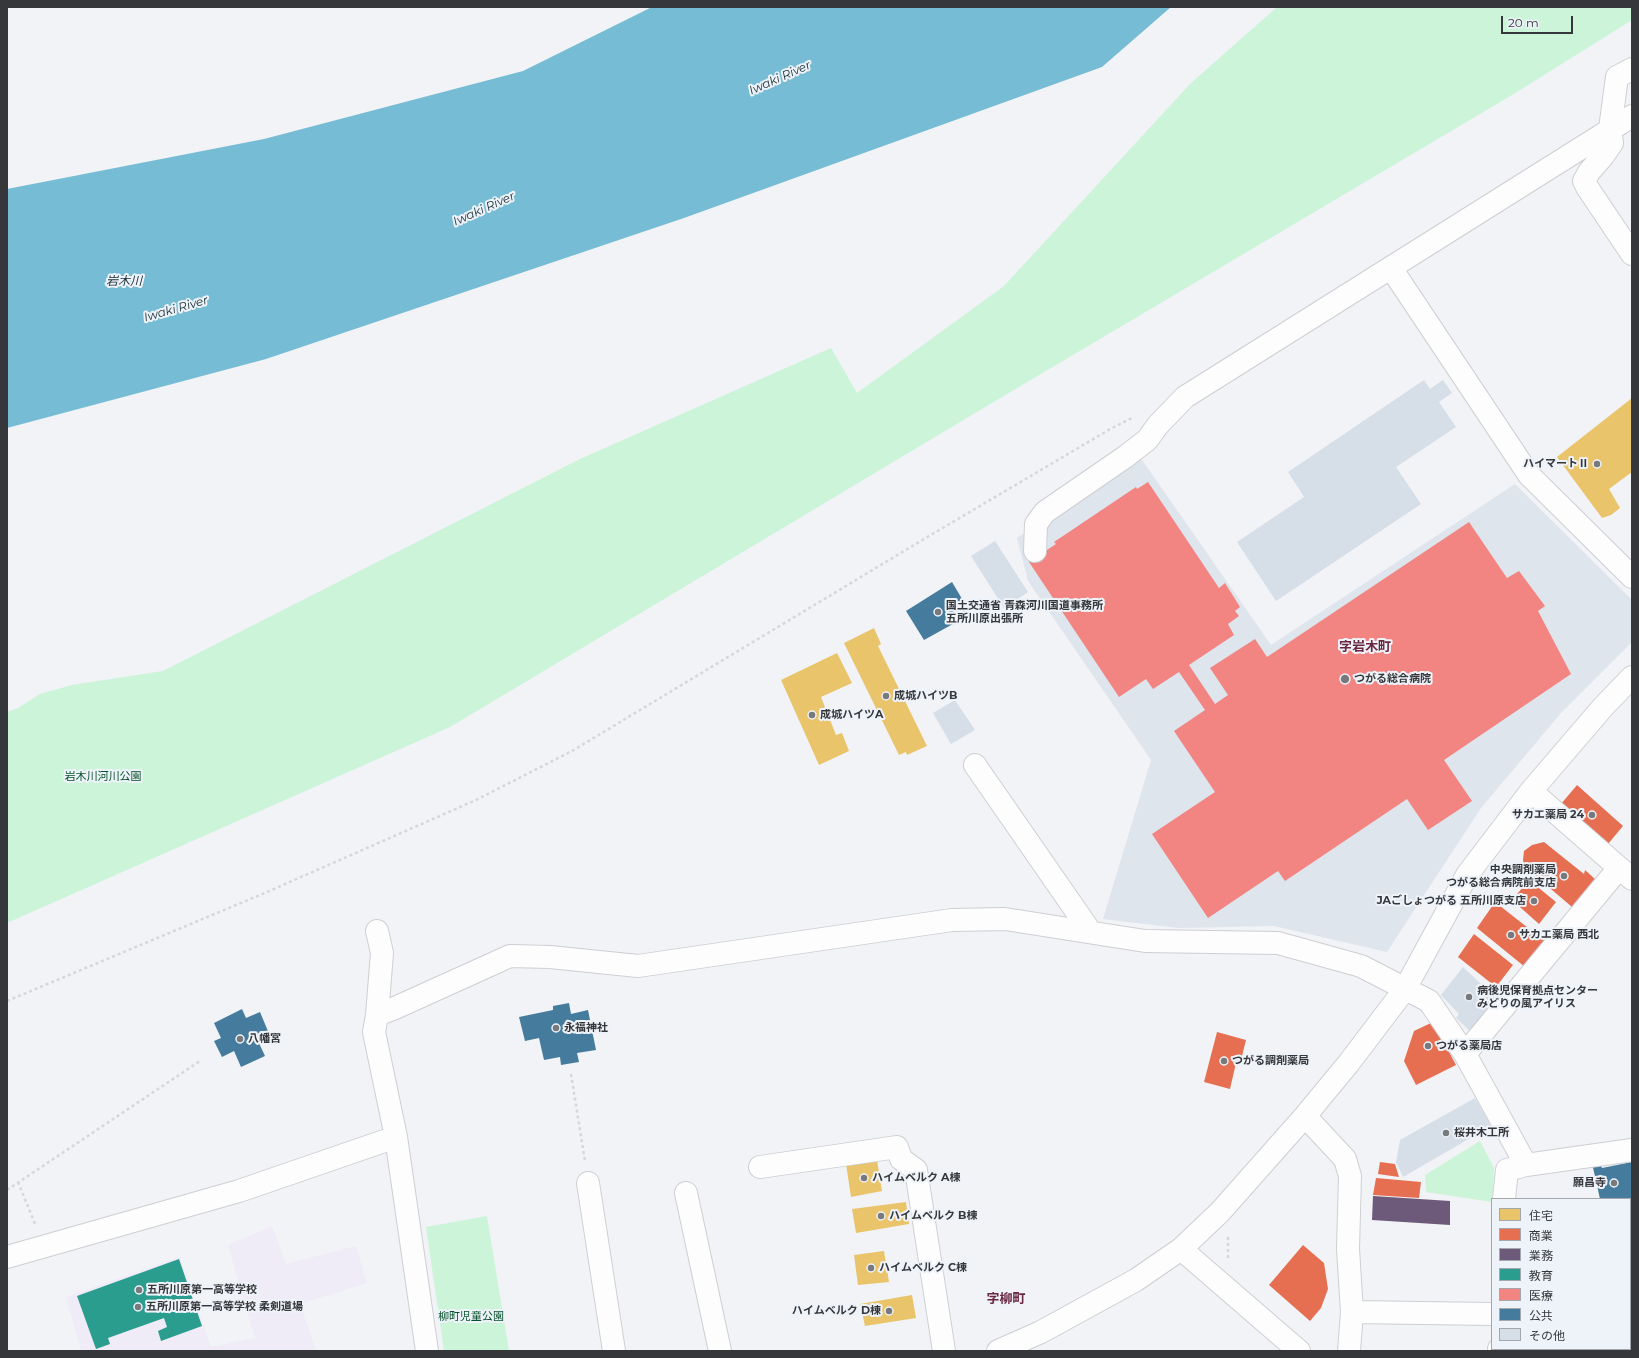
<!DOCTYPE html>
<html>
<head>
<meta charset="utf-8">
<style>
	body { margin:0 }
	#map { position:relative; width:1639px; height:1358px; overflow:hidden; background:#f1f3f6; font-family:Montserrat,"Noto Sans JP",sans-serif }
	canvas { display:block }
	.frame { position:absolute; inset:0; border:8px solid #36373a; pointer-events:none }
	.legend { position:absolute; left:1491px; top:1198px; width:140px; height:152px; box-sizing:border-box; background:#eef3f9; border:1px solid #a4a8ad; margin:0; padding:5px 7px; list-style:none; font-size:12px; color:#36373a }
	.legend li { display:flex; align-items:center; gap:8px; height:20px }
	.legend b { width:20px; border:1px solid #a4a8ad }
	.scale { position:absolute; left:1501px; top:16px; width:72px; height:18px; box-sizing:border-box; border:2px solid #36373a; border-top:0; padding-left:5px; font-size:12px; line-height:14px; white-space:nowrap; color:#36373a; -webkit-text-stroke:3px #eef3f9; paint-order:stroke }
</style>
</head>
<body>
<div id="map">
<canvas width="1639" height="1358"></canvas>
<div class="frame"></div>
<ul class="legend">
<li><b style="height:11px;background:#e9c46a"></b>住宅</li>
<li><b style="height:11px;background:#e76f51"></b>商業</li>
<li><b style="height:11px;background:#6d597a"></b>業務</li>
<li><b style="height:11px;background:#2a9d8f"></b>教育</li>
<li><b style="height:11px;background:#f28482"></b>医療</li>
<li><b style="height:11px;background:#457b9d"></b>公共</li>
<li><b style="height:11px;background:#d6dee8"></b>その他</li>
</ul>
<div class="scale">20 m</div>
</div>
<script>
const ctx = document.querySelector('canvas').getContext('2d');
ctx.lineJoin = 'round';
function fillPath(path, color) {
  ctx.fillStyle = color;
  ctx.fill(path, 'evenodd');
}
function strokePath(path, color, width, dash) {
  ctx.strokeStyle = color;
  ctx.lineWidth = width;
  ctx.lineCap = dash ? 'butt' : 'round';
  ctx.setLineDash(dash || []);
  ctx.stroke(path);
}
function label(font, color, halo, rows, align = 'center') {
  ctx.font = font + ' Montserrat,"Noto Sans JP",sans-serif';
  ctx.lineWidth = 4;
  ctx.setLineDash([]);
  ctx.textBaseline = 'middle';
  ctx.strokeStyle = halo;
  ctx.fillStyle = color;
  for (const [text, x, y, turn = 0] of rows) {
    ctx.save();
    ctx.translate(x, y);
    ctx.rotate((+turn || 0) * Math.PI / 180);
    ctx.textAlign = isNaN(turn) ? turn : align;
    if (halo) ctx.strokeText(text, 0, 0);
    ctx.fillText(text, 0, 0);
    ctx.restore();
  }
}
fillPath(new Path2D(`
	M1140,457L1271,645L1515,484L1632,600V642L1561,713L1481,808L1387,952L1274,926L1179,928L1103,919L1151,760L1028,581L1017,538Z`), '#dee5ec');
fillPath(new Path2D(`
	M272,1226L286,1264L356,1246L367,1283L300,1304L316,1351H81L66,1297L180,1257L211,1347L255,1338L228,1245Z`), '#efebf7');
fillPath(new Path2D(`
	M1277,7H1632V20L1512,95L1007,394L450,727L7,923V712L18,708L40,694L72,685L163,671L580,459L831,348L857,393L1004,286L1190,84Z
	M1480,1141L1494,1168L1492,1202L1426,1192L1425,1175Z
	M487,1216L509,1351H444L426,1227Z`), '#cbf4d9');
fillPath(new Path2D(`
	M652,7H1171L1102,67L684,218L266,359L7,428V189L264,139L523,71Z`), '#76bcd4');
fillPath(new Path2D(`
	M1632,398V472L1609,489L1620,508L1611,515L1602,518L1557,457Z
	M874,628L881,644L878,646L927,746L907,755L906,752L899,755L844,643Z
	M837,653L852,683L821,697L836,735L842,733L849,751L819,765L781,680Z
	M877,1160L882,1191L851,1197L846,1164Z
	M906,1202L909,1224L856,1233L852,1209Z
	M884,1251L889,1282L858,1285L854,1255Z
	M912,1295L916,1318L865,1326L860,1304Z`), '#e9c46a');
fillPath(new Path2D(`
	M1577,785L1623,826L1608,844L1561,804Z
	M1544,842L1584,874L1585,870L1595,879L1572,907L1524,866L1523,860L1524,851L1532,845Z
	M1529,880L1556,902L1539,924L1512,900Z
	M1495,902L1546,942L1525,967L1477,928Z
	M1474,934L1513,965L1496,987L1458,957Z
	M1433,1022L1456,1065L1416,1085L1404,1061L1414,1031Z
	M1217,1032L1246,1040L1241,1060L1236,1063L1230,1089L1204,1082Z
	M1380,1162L1395,1164L1399,1177L1378,1174Z
	M1376,1178L1421,1182L1419,1198L1373,1195Z
	M1303,1245L1324,1263L1328,1289L1321,1308L1310,1321L1269,1285Z`), '#e76f51');
fillPath(new Path2D(`
	M1373,1196L1450,1201V1225L1372,1220Z`), '#6d597a');
fillPath(new Path2D(`
	M179,1259L202,1326L161,1341L158,1331L167,1327L164,1318L108,1338L110,1344L96,1349L77,1296Z`), '#2a9d8f');
fillPath(new Path2D(`
	M1148,482L1219,588L1225,583L1240,607L1235,611L1239,616L1228,624L1234,635L1189,665L1215,704L1228,695L1210,668L1255,639L1267,657L1469,522L1507,578L1519,571L1545,606L1538,611L1571,674L1444,760L1472,801L1428,830L1407,799L1285,881L1278,871L1208,918L1152,834L1215,792L1174,731L1205,710L1179,672L1153,689L1146,679L1119,697L1029,562L1056,544L1054,542L1136,487L1137,489Z`), '#f28482');
fillPath(new Path2D(`
	M952,582L971,614L924,640L906,611Z
	M569,1003L571,1014L588,1010L596,1050L577,1053L579,1062L561,1065L560,1057L544,1060L539,1038L525,1041L519,1017L553,1010V1006Z
	M242,1009L246,1018L260,1012L270,1036L258,1041L265,1056L241,1067L234,1051L222,1057L214,1041L221,1038L214,1023Z
	M1599,1161L1602,1168L1632,1162V1229L1630,1230V1199H1600L1592,1163Z`), '#457b9d');
fillPath(new Path2D(`
	M1424,380L1430,389L1443,380L1452,393L1439,402L1456,427L1396,467L1421,504L1276,601L1237,542L1304,497L1288,472Z
	M995,541L1028,592L1004,608L971,556Z
	M955,700L975,730L951,744L933,713Z
	M1463,967L1497,999L1471,1032L1456,1018L1459,1014L1441,995Z
	M1475,1098L1491,1126L1403,1177L1396,1162L1400,1140Z`), '#d6dee8');
const minor = new Path2D(`
	M1632,69L1617,77L1610,129L1612,143L1603,156L1589,172L1584,181L1587,187L1632,254
	M1391,268L1529,475L1632,577
	M1035,551L1036,524L1045,512L1125,457L1147,440L1158,425L1185,397L1632,116
	M975,765L1090,931
	M1531,791L1632,879
	M377,931L382,953L377,1015
	M1465,1054L1619,868
	M1305,1116L1345,1159L1350,1176L1348,1249L1352,1312L1349,1351
	M760,1167L897,1147L901,1159L916,1170L944,1351
	M588,1183L614,1351
	M686,1193L720,1351
	M1504,1199L1507,1170L1526,1165
	M1181,1249L1299,1351
	M7,1257L239,1191L396,1137
	M1352,1312L1492,1314
	M427,1351L396,1137L374,1032L377,1015L395,1008L510,956L550,957L638,966L952,920L1005,919L1145,941L1278,943L1361,966L1429,1001L1465,1054L1526,1165L1632,1150
	M998,1351L1041,1332L1136,1280L1181,1249L1220,1212L1305,1116L1348,1064L1405,989L1467,875L1531,791L1603,707L1632,677
	M1499,1351V1349`);
strokePath(minor, '#cdcfd2', 24);
strokePath(new Path2D(`
	M7,1001L267,892L476,800L572,751L924,539L1112,428L1134,417
	M571,1074L585,1161
	M18,1182L35,1224
	M7,1190L200,1061
	M1228,1237V1258`), '#d7d7d7', 2.5, [3, 3]);
strokePath(minor, '#fdfdfe', 22);
for (const [x, y, r, color] of [
	[1597,464,4,"#77797c"],
	[938,612,4,"#77797c"],
	[1345,679,5,"#77797c"],
	[886,696,4,"#77797c"],
	[812,715,4,"#77797c"],
	[1592,815,4,"#77797c"],
	[1564,876,4,"#77797c"],
	[1534,901,4,"#77797c"],
	[1511,935,4,"#77797c"],
	[1469,997,4,"#77797c"],
	[556,1028,4,"#77797c"],
	[240,1039,4,"#77797c"],
	[1428,1046,4,"#77797c"],
	[1224,1061,4,"#77797c"],
	[1446,1133,4,"#77797c"],
	[864,1178,4,"#77797c"],
	[1614,1183,4,"#77797c"],
	[881,1216,4,"#77797c"],
	[871,1268,4,"#77797c"],
	[139,1290,4,"#77797c"],
	[138,1307,4,"#77797c"],
	[889,1311,4,"#77797c"]
]) {
  const dot = new Path2D();
  dot.arc(x, y, r, 0, 2 * Math.PI);
  ctx.fillStyle = color;
  ctx.fill(dot);
  strokePath(dot, '#eef3f9', 1.5);
}
label('bold 11px', '#36373a', '#eef3f9', [
	["ハイマートⅡ",1589,464,"right"],
	["国土交通省 青森河川国道事務所",946,606],
	["五所川原出張所",946,619],
	["つがる総合病院",1354,679],
	["成城ハイツB",894,696],
	["成城ハイツA",820,715],
	["サカエ薬局 24",1584,815,"right"],
	["中央調剤薬局",1556,870,"right"],
	["つがる総合病院前支店",1556,883,"right"],
	["JAごしょつがる 五所川原支店",1526,901,"right"],
	["サカエ薬局 西北",1519,935],
	["病後児保育拠点センター",1477,991],
	["みどりの風アイリス",1477,1004],
	["永福神社",564,1028],
	["八幡宮",248,1039],
	["つがる薬局店",1436,1046],
	["つがる調剤薬局",1232,1061],
	["桜井木工所",1454,1133],
	["ハイムベルク A棟",872,1178],
	["願昌寺",1606,1183,"right"],
	["ハイムベルク B棟",889,1216],
	["ハイムベルク C棟",879,1268],
	["五所川原第一高等学校",147,1290],
	["五所川原第一高等学校 柔剣道場",146,1307],
	["ハイムベルク D棟",881,1311,"right"]
], 'left');
label('11px', '#07522b', '#eef3f9', [
	["岩木川河川公園",103,777],
	["柳町児童公園",471,1317]
]);
label('italic 12px', '#182e36', '#eef3f9', [
	["Iwaki River",780,78,-24],
	["Iwaki River",484,209,-24],
	["岩木川",124,281],
	["Iwaki River",176,309,-16]
]);
label('bold 13px', '#69263f', '#eef3f9', [
	["字岩木町",1365,647],
	["字柳町",1006,1299]
]);
</script>
</body>
</html>
